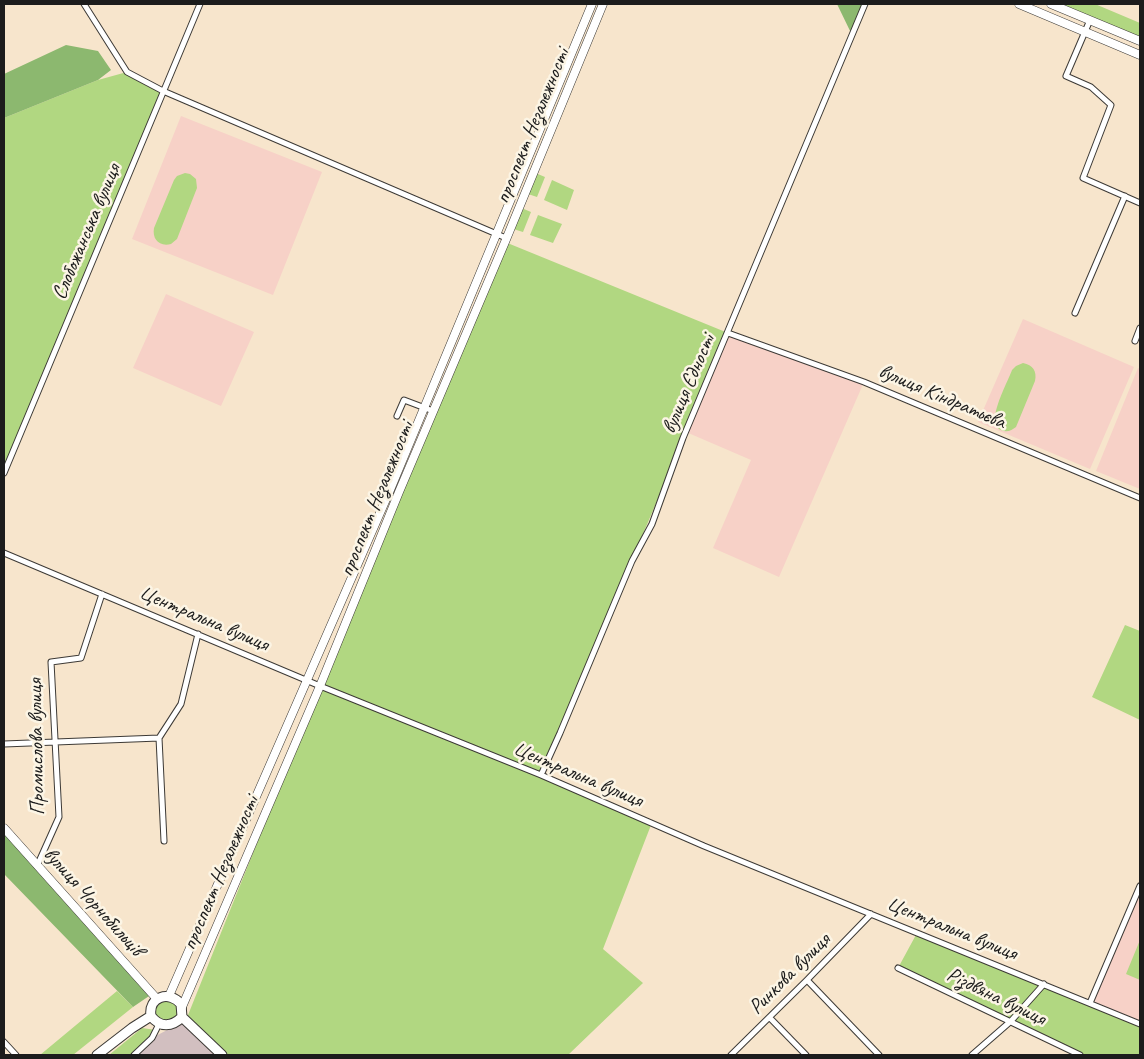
<!DOCTYPE html>
<html>
<head>
<meta charset="utf-8">
<style>
	body { margin:0 }
	#map { position:relative; width:1144px; height:1059px; overflow:hidden; background:#f7e5cc; font-family:Caveat,sans-serif }
	canvas { display:block }
	.frame { position:absolute; inset:0; border:5px solid #1c1c1c; pointer-events:none }
</style>
</head>
<body>
<div id="map">
<canvas width="1144" height="1059"></canvas>
<div class="frame"></div>
</div>
<script>
const ctx = document.querySelector('canvas').getContext('2d');
ctx.lineJoin = 'round';
function fillPath(path, color) {
  ctx.fillStyle = color;
  ctx.fill(path, 'evenodd');
}
function strokePath(path, color, width, dash) {
  ctx.strokeStyle = color;
  ctx.lineWidth = width;
  ctx.lineCap = dash ? 'butt' : 'round';
  ctx.setLineDash(dash || []);
  ctx.stroke(path);
}
function label(font, color, halo, rows, align = 'center') {
  ctx.font = font + ' Caveat,sans-serif';
  ctx.lineWidth = 5;
  ctx.setLineDash([]);
  ctx.textBaseline = 'middle';
  ctx.strokeStyle = halo;
  ctx.fillStyle = color;
  for (const [text, x, y, turn = 0] of rows) {
    ctx.save();
    ctx.translate(x, y);
    ctx.rotate((+turn || 0) * Math.PI / 180);
    ctx.textAlign = isNaN(turn) ? turn : align;
    if (halo) ctx.strokeText(text, 0, 0);
    ctx.fillText(text, 0, 0);
    ctx.restore();
  }
}
fillPath(new Path2D(`
	M181,116L322,172L273,295L132,239Z
	M166,294L254,332L221,406L133,368Z
	M1023,319L1134,367L1090,469L978,422Z
	M728,333L864,382L779,577L713,548L751,460L686,432Z
	M1138,368L1140,369V489L1096,471Z
	M1140,886V1024L1090,1003Z`), '#f7d1c7');
fillPath(new Path2D(`
	M186,1020L222,1055H134L152,1038Z`), '#d2bfc0');
fillPath(new Path2D(`
	M1051,4H1095L1140,23V41Z
	M127,72L163,91L4,473V118L98,80Z
	M533,172L545,177L537,197L525,193Z
	M185,173L190,174L196,179L197,188L177,239L171,244C159,247 152,239 154,228L174,180L177,176Z
	M552,180L574,190L567,210L544,200Z
	M519,207L531,212L523,232L510,228Z
	M538,215L562,224L553,243L530,235Z
	M505,242L728,333L541,775L651,825L603,949L643,983L568,1055H222L186,1020L320,686Z
	M1023,363C1033,365 1037,371 1035,381L1016,427C1012,430 1007,433 1001,430C984,424 1008,382 1012,370L1016,366Z
	M1125,625L1140,631V720L1092,697Z
	M917,933L1140,1024V1055H1082L898,968Z
	M1140,940V980L1126,974Z
	M117,991L133,1007L73,1055H40Z
	M157,999L178,1000L179,1020L156,1022L152,1005Z
	M142,1028L156,1030L134,1055H109Z`), '#b1d781');
fillPath(new Path2D(`
	M837,4H865L852,35Z
	M66,45L98,51L111,70L98,80L4,118V74Z
	M4,829L152,994L133,1007L4,874Z`), '#8cb86f');
const street = new Path2D(`
	M84,4L127,72L163,91L506,238L505,241
	M1090,20L1066,76L1091,87L1111,105L1083,178L1140,203
	M1075,313L1125,196
	M728,333L864,382L1140,498
	M1135,341L1140,328
	M397,416L404,400L433,411
	M4,473L200,4
	M4,553L320,686L541,775L704,846L1140,1024
	M4,744L159,738
	M541,775L560,733L632,561L652,524L683,438L865,4
	M164,841L159,738L181,704L198,634
	M37,866L59,817L51,662L81,658L102,594
	M898,968L1080,1055
	M807,980L879,1055
	M1090,1003L1140,886
	M770,1018L806,1055
	M4,1042L16,1055
	M134,1055L152,1038L159,1024
	M731,1055L807,980L871,914
	M972,1055L1011,1021L1044,984`);
const secondary = new Path2D(`
	M1019,4L1140,55
	M1051,4L1140,41
	M4,828L157,999
	M169,996L390,490L592,4
	M182,1007L320,686L399,492L505,242L603,4`);
const primary = new Path2D(`
	M151,1016C148,997 169,990 181,1004L182,1017
	M151,1016C160,1028 172,1027 182,1017
	M182,1017L222,1055
	M97,1055L132,1028L151,1016`);
strokePath(street, '#3d3a36', 7);
strokePath(secondary, '#3d3a36', 9);
strokePath(primary, '#3d3a36', 11);
strokePath(street, '#fff', 5);
strokePath(secondary, '#fff', 8);
strokePath(primary, '#fff', 9);
label('21px', '#1c1c1c', '#fcf5e5', [
	["проспект Незалежності",533,126,-68],
	["Слобожанська вулиця",87,232,-67],
	["вулиця Єдності",689,384,-67],
	["вулиця Кіндратьєва",942,397,23],
	["проспект Незалежності",377,499,-68],
	["Центральна вулиця",204,619,23],
	["Промислова вулиця",37,747,-91],
	["Центральна вулиця",578,775,23],
	["проспект Незалежності",221,873,-67],
	["вулиця Чорнобильців",93,902,48],
	["Центральна вулиця",952,929,22],
	["Ринкова вулиця",790,974,-45],
	["Різдвяна вулиця",996,997,26]
]);
</script>
</body>
</html>
